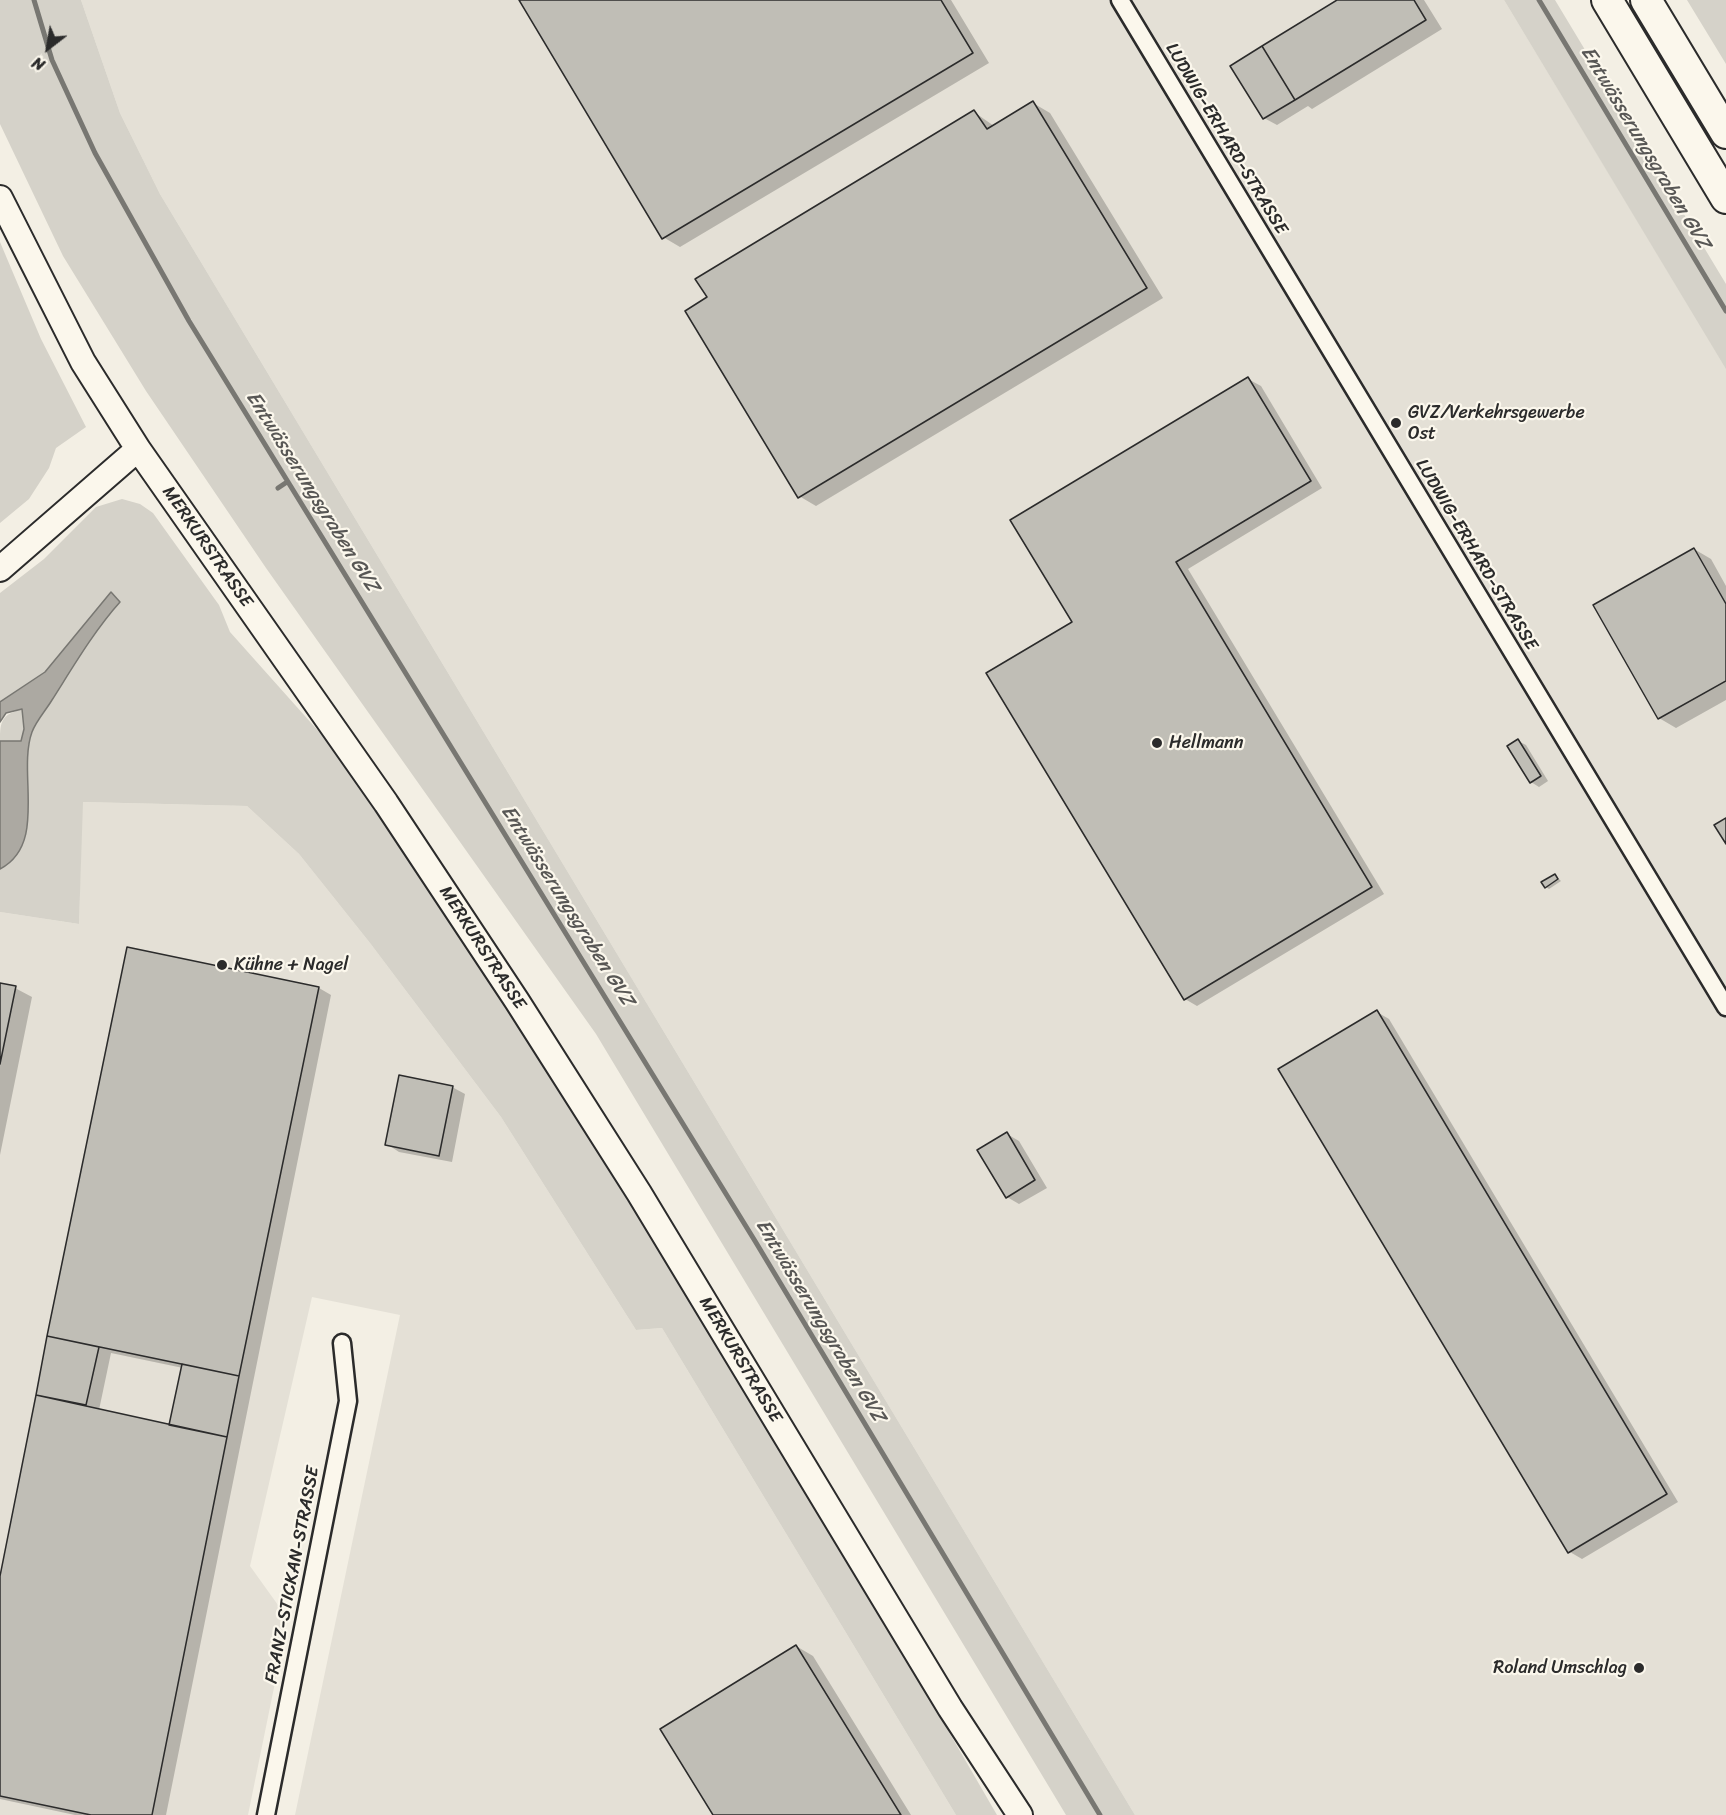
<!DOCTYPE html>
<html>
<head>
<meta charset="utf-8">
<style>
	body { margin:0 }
	#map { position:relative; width:1726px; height:1815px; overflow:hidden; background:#f3efe4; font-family:Sriracha,sans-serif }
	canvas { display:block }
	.north { position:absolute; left:18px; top:18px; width:60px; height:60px; -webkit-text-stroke:4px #fbf7ec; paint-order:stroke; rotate:211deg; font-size:16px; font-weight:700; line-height:24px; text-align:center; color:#2b2b2b }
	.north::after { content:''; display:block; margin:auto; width:21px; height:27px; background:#2b2b2b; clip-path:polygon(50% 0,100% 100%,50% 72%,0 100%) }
</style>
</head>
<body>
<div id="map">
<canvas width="1726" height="1815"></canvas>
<div class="north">N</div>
</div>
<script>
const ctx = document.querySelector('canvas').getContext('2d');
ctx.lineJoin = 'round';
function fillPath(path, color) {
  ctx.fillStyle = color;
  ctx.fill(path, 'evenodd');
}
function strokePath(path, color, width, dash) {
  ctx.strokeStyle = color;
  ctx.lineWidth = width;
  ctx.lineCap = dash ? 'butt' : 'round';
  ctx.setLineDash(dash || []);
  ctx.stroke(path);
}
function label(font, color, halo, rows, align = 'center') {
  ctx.font = font + ' Sriracha,sans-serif';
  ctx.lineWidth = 4.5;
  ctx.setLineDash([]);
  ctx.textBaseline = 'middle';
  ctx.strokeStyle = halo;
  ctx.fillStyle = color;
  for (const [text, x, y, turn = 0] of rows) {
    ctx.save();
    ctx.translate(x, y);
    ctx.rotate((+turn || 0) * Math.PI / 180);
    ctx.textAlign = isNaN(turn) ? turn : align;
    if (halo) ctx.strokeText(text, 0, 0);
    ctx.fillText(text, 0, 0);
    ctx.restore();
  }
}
fillPath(new Path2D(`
	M81,0H1504L1726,367V1815H1135L160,194L120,113Z
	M82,802L247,806L299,854L370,943L501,1117L636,1330L662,1328L956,1815H295L400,1315L312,1297L250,1566L288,1619L248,1815H0V912L79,924Z`), '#e4e0d6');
fillPath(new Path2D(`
	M0,0H81L120,113L160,194L1135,1815H1066L596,1034L266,568L146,391L63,256L0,124Z
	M1504,0H1555L1726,284V369Z
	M1687,0H1726V64Z
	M0,242L41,339L86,427L56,448L49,468L29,499L0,523Z
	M122,499L140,504L153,513L219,605L230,632L329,743L489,980L705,1323L902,1651L997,1815H956L662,1328L636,1330L501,1117L370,943L299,854L247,806L83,802L79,924L0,912V869C48,843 17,773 32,732C36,721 46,710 52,700C73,667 94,631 120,602L75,637L45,672L0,702V593L44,559L96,507Z
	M22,709L24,729L21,741H0C0,720 2,715 22,709Z`), '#d5d2c9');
const water = new Path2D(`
	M111,592L120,602C94,631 73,667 52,700C46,710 36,721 32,732C17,773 48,844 0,869V741H21L24,729L22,709L6,713L0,722V702L45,672Z`);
fillPath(water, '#aca9a2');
strokePath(water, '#787772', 1.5);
fillPath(new Path2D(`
	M523,0H951L989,63L680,247L663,237Z
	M1340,0H1424L1442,29L1312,109L1308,106L1277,125L1264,118Z
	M1033,103L1050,113L1163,298L816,506L799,496L974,112L994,126Z
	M1248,379L1261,386L1322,488L1188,569L1384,894L1197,1006L1185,999L1074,623Z
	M1694,549L1711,559L1726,586V700L1676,728L1659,718L1595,605Z
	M1518,741L1526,745L1548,781L1539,787L1531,782Z
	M1555,875L1561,881L1549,889L1546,887Z
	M128,949L319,988L331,995L166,1815H75L0,1799V1585ZM111,1353L183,1368L170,1427L99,1410Z
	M0,985L15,988L32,997L0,1155Z
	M1377,1012L1389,1019L1678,1502L1582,1559L1570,1552Z
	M452,1087L465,1094L452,1162L399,1152L387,1144Z
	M1007,1134L1019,1141L1047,1188L1019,1204L1007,1197Z
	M796,1646L813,1656L911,1815H715Z`), '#0003');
strokePath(new Path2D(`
	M34,0L52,60L95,153L189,321L755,1241L1100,1815
	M1539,0L1726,311
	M278,488L287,482`), '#787772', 5);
const building = new Path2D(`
	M519,0H941L973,53L662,239Z
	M1337,0H1414L1426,20L1295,100L1262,46Z
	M1262,46L1295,100L1263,119L1230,66Z
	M1033,101L1147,288L798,498L685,311L707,297L695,279L974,110L987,129Z
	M1248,377L1311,481L1176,562L1372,887L1184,1000L986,673L1072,622L1010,520Z
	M1694,548L1726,604V681L1658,719L1593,605Z
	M1518,739L1541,776L1530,783L1507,746Z
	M1726,818V844L1714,825Z
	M1555,874L1558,879L1545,888L1541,882Z
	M127,947L319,987L239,1376L47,1336Z
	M0,983L16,986L0,1064Z
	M1377,1010L1667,1494L1568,1553L1278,1069Z
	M399,1075L453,1086L439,1156L385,1145Z
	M1007,1132L1035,1180L1006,1198L977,1150Z
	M47,1336L99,1347L86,1405L36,1395Z
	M182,1364L239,1376L227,1437L169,1425Z
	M36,1395L227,1437L152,1815H91L0,1796V1576Z
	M796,1645L901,1815H713L660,1729Z`);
fillPath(building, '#c0beb6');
strokePath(building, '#2b2b2b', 1.5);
const street = new Path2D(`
	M1120,0L1726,1007
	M266,1815L348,1401L342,1343`);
const secondary = new Path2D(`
	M0,198L83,362L138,449L386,803L517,1001L639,1193L950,1708L1020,1815
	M0,569L138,449`);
const highway = new Path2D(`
	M1607,0L1726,198
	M1646,0L1726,133`);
strokePath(street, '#2b2b2b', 21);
strokePath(secondary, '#2b2b2b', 28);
strokePath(highway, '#2b2b2b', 34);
strokePath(street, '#fbf7ec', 16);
strokePath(secondary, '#fbf7ec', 24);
strokePath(highway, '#fbf7ec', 30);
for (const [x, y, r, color] of [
	[1396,423,6,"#2b2b2b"],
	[1157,743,6,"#2b2b2b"],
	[222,965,6,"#2b2b2b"],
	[1639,1668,6,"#2b2b2b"]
]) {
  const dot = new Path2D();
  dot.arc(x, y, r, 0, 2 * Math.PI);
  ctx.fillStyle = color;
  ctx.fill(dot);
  strokePath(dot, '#fbf7ec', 2);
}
label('18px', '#2b2b2b', '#fbf7ec', [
	["LUDWIG-ERHARD-STRASSE",1226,139,59],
	["MERKURSTRASSE",207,547,55],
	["LUDWIG-ERHARD-STRASSE",1476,555,59],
	["MERKURSTRASSE",482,948,57],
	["MERKURSTRASSE",740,1360,59],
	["FRANZ-STICKAN-STRASSE",293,1575,-79]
]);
label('18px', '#2b2b2b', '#fbf7ec', [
	["GVZ/Verkehrsgewerbe",1408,413],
	["Ost",1408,434],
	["Hellmann",1169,743],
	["Kühne + Nagel",234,965],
	["Roland Umschlag",1627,1668,"right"]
], 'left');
label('italic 20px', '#585755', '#fbf7ec', [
	["Entwässerungsgraben GVZ",1645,148,59],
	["Entwässerungsgraben GVZ",312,492,58],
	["Entwässerungsgraben GVZ",567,906,58],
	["Entwässerungsgraben GVZ",820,1321,59]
]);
</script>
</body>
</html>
